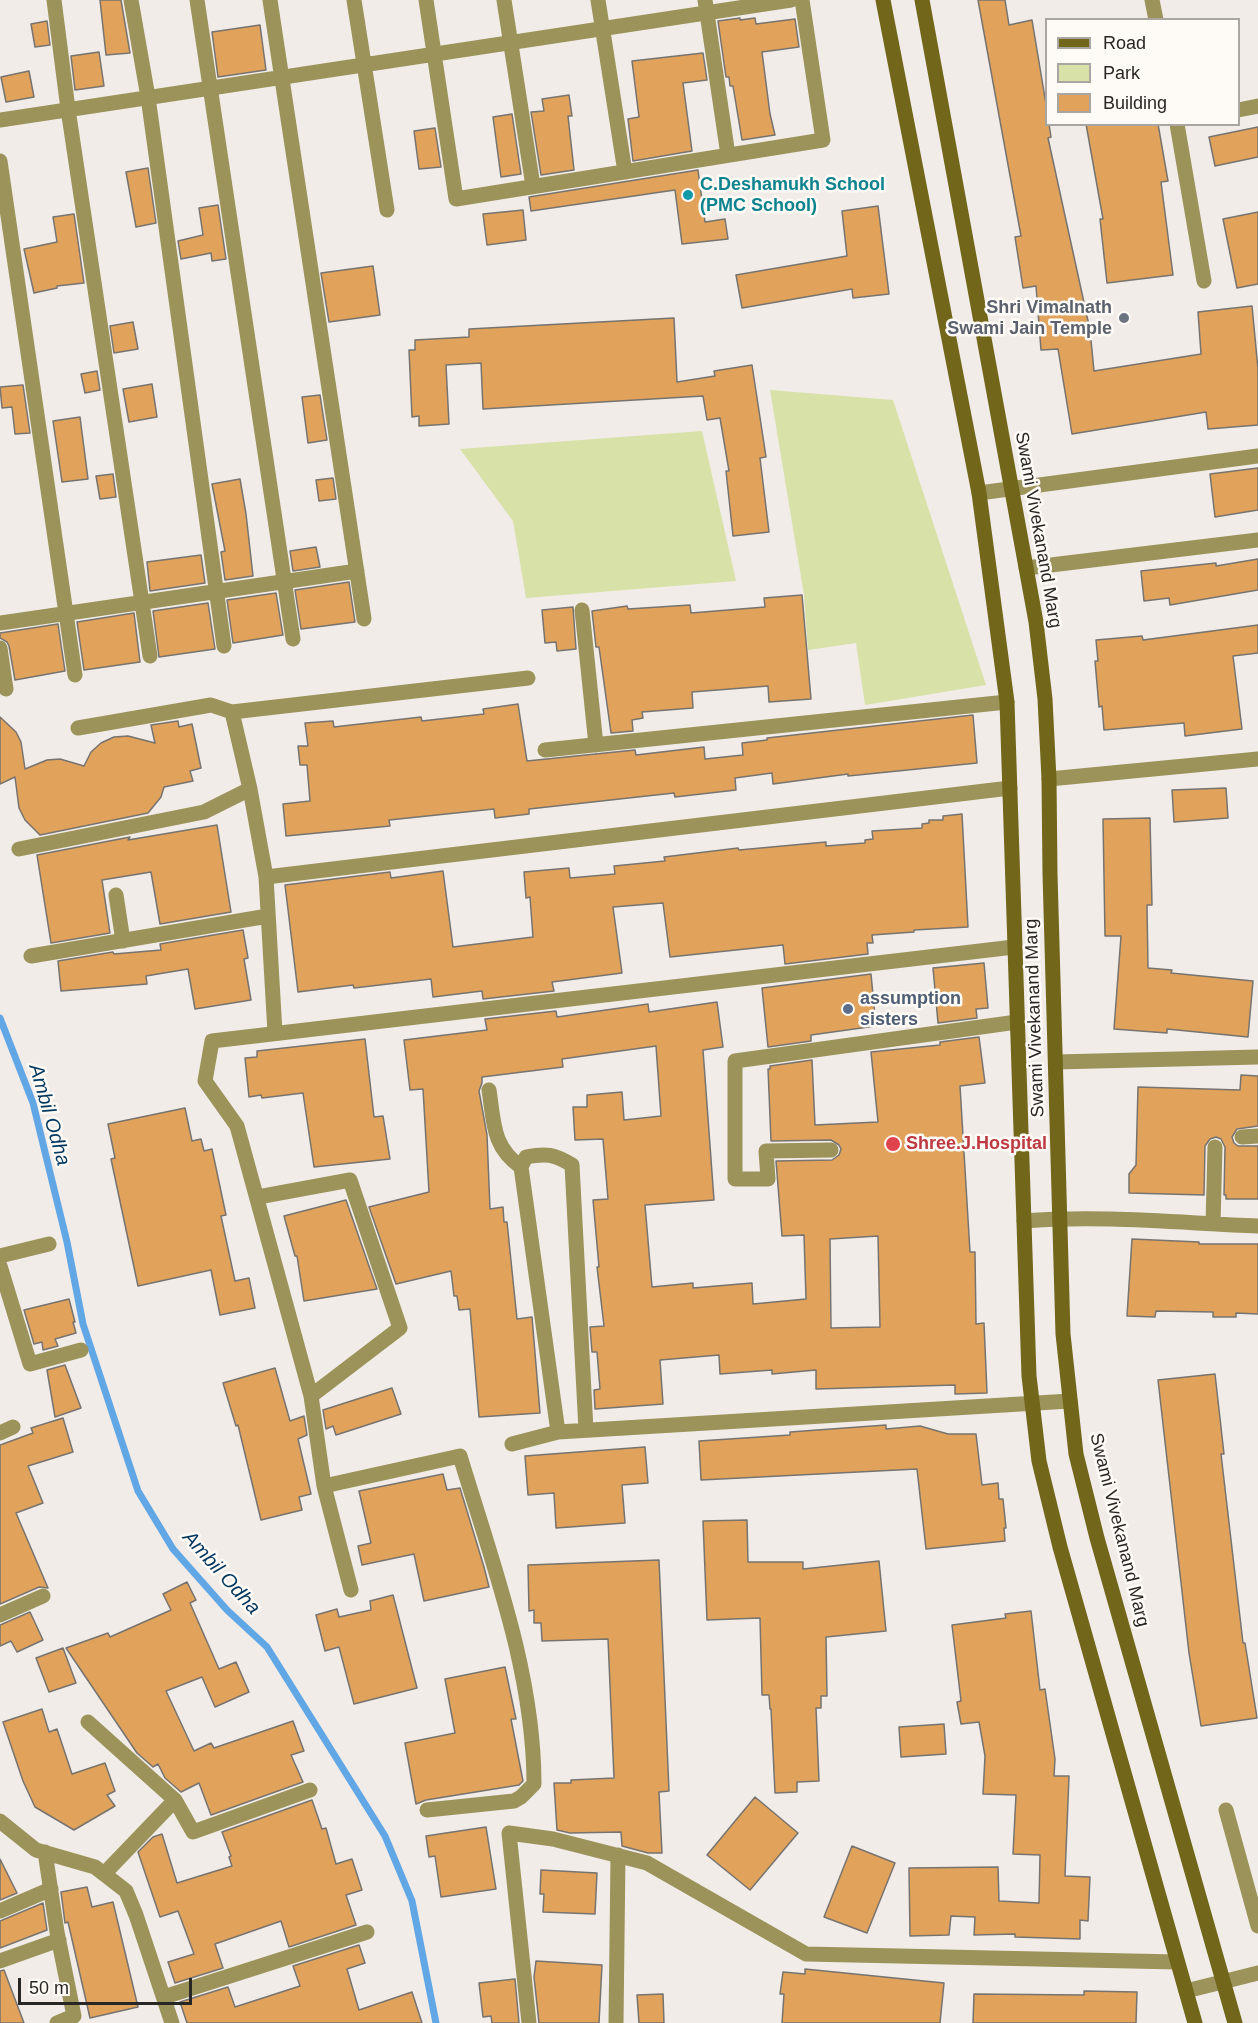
<!DOCTYPE html>
<html>
<head>
<meta charset="utf-8">
<style>
	body { margin:0 }
	#map { position:relative; width:1258px; height:2023px; overflow:hidden; background:#f1ece8; font-family:Arial,sans-serif }
	canvas { display:block }
	.legend { position:absolute; left:1045px; top:18px; width:195px; height:108px; box-sizing:border-box; background:#fefaf5; border:2px solid #a9a6a2; margin:0; padding:8px 10px; list-style:none; font-size:18px; color:#292725 }
	.legend li { display:flex; align-items:center; gap:12px; height:30px }
	.legend b { width:30px; border:2px solid #a9a6a2 }
	.scale { position:absolute; left:18px; top:1978px; width:174px; height:27px; box-sizing:border-box; border:3px solid #292725; border-top:0; padding-left:8px; font-size:18px; line-height:21px; white-space:nowrap; color:#292725; -webkit-text-stroke:4px #fefaf5; paint-order:stroke }
</style>
</head>
<body>
<div id="map">
<canvas width="1258" height="2023"></canvas>
<ul class="legend">
<li><b style="height:8px;background:#716619"></b>Road</li>
<li><b style="height:16px;background:#d8e1a7"></b>Park</li>
<li><b style="height:16px;background:#e1a35b"></b>Building</li>
</ul>
<div class="scale">50 m</div>
</div>
<script>
const ctx = document.querySelector('canvas').getContext('2d');
ctx.lineJoin = 'round';
function fillPath(path, color) {
  ctx.fillStyle = color;
  ctx.fill(path, 'evenodd');
}
function strokePath(path, color, width, dash) {
  ctx.strokeStyle = color;
  ctx.lineWidth = width;
  ctx.lineCap = dash ? 'butt' : 'round';
  ctx.setLineDash(dash || []);
  ctx.stroke(path);
}
function label(font, color, halo, rows, align = 'center') {
  ctx.font = font + ' Arial,sans-serif';
  ctx.lineWidth = 5;
  ctx.setLineDash([]);
  ctx.textBaseline = 'middle';
  ctx.strokeStyle = halo;
  ctx.fillStyle = color;
  for (const [text, x, y, turn = 0] of rows) {
    ctx.save();
    ctx.translate(x, y);
    ctx.rotate((+turn || 0) * Math.PI / 180);
    ctx.textAlign = isNaN(turn) ? turn : align;
    if (halo) ctx.strokeText(text, 0, 0);
    ctx.fillText(text, 0, 0);
    ctx.restore();
  }
}
fillPath(new Path2D(`
	M770,390L893,400L986,685L865,705L856,643L808,650L804,595Z
	M702,431L736,581L526,598L513,521L460,449Z`), '#d8e1a7');
strokePath(new Path2D(`
	M0,1018L33,1103L67,1242L83,1324L138,1491L173,1549L227,1610L267,1647L385,1836L412,1901L436,2023`), '#62a7e5', 7);
const building = new Path2D(`
	M100,0H121L130,53L106,55Z
	M978,0H1005L1009,25L1032,20L1047,110V124H1049L1051,137L1048,138L1090,330L1094,371L1201,354L1198,312L1252,306L1258,369V425L1208,429L1206,412L1072,434L1058,349L1041,350L1036,286L1023,288L1015,237L1021,236Z
	M740,18V20L755,18L756,24L795,19L799,47L762,52L770,114L775,135L742,140L733,86H730L729,77H726L718,21Z
	M47,21L50,45L35,47L31,24Z
	M260,25L266,70L218,77L212,32Z
	M99,52L104,86L75,90L71,56Z
	M703,53L707,80L683,83L692,151L633,161L628,119L639,117L632,61Z
	M29,71L34,97L6,102L1,77Z
	M569,95L572,116H568L574,170L541,175L531,112L544,111L542,99Z
	M512,114L521,174L501,177L493,117Z
	M1086,124H1158L1168,181L1161,182L1173,275L1107,283L1100,219H1103Z
	M1258,127V157L1215,166L1209,137Z
	M435,128L441,167L419,169L414,131Z
	M148,168L156,223L136,227L126,172Z
	M698,170L705,222L725,219L728,239L682,244L675,190L531,211L529,197Z
	M218,205L226,259L212,261L211,253L181,259L178,241L203,235L199,208Z
	M878,206L889,294L853,298L852,289L742,308L736,275L847,256L842,211Z
	M523,210L526,240L487,245L483,214Z
	M1258,212V284L1237,288L1223,219Z
	M74,214L84,283L57,286V288L34,293L24,249L57,242L53,217Z
	M373,266L380,315L329,322L321,273Z
	M674,318L677,382L715,376L714,371L752,365L766,457L760,458L769,532L733,536L726,471H729L720,418L707,420L703,396L483,409L481,363L446,365L449,424L419,426V416L412,417L409,350H415V340L469,337V329Z
	M133,322L138,349L114,353L110,326Z
	M97,371L100,390L85,393L81,374Z
	M152,384L157,417L129,422L123,389Z
	M23,385L30,433L15,434L12,407L2,408L0,387Z
	M320,395L327,440L308,443L302,397Z
	M80,417L88,479L62,482L53,421Z
	M1258,468V510L1215,517L1210,474Z
	M113,474L116,497L100,499L96,476Z
	M333,478L336,499L319,501L316,480Z
	M240,479L246,514L253,576L225,580L221,552L225,551L212,484Z
	M316,547L320,567L293,571L290,551Z
	M201,555L205,583L150,591L147,562Z
	M1258,559V590L1170,605L1169,598L1144,601L1141,571L1216,563V566Z
	M349,582L355,622L301,629L295,590Z
	M276,593L283,635L233,643L227,600Z
	M802,595L811,699L769,702L768,686L692,692L693,708L642,712L643,718L632,720L633,731L611,733L599,647H596L592,611L627,606L628,609L690,605L691,613L765,607L764,598Z
	M208,603L215,649L159,657L153,611Z
	M573,607L576,649L557,651L556,642L545,643L542,610Z
	M134,613L140,662L84,670L77,622Z
	M58,624L65,671L15,680L9,646L7,642L0,638V633Z
	M1258,625V653L1233,656L1242,729L1185,736L1184,723L1104,730L1102,706L1099,707L1095,661H1098L1096,640L1142,636L1143,640Z
	M518,704L527,761L635,750L636,755L704,747L705,759L743,755L742,743L767,740V738L973,715L977,763L848,776V774L773,784L772,773L735,778L736,790L675,797L674,793L529,809V814L495,818L494,809L389,820L390,826L286,836L283,804L310,801L307,765H300L298,746H308L305,723L333,721L334,727L421,717L422,721L484,714L483,709Z
	M0,717L16,732L21,742L25,769L47,760L60,759L84,766L91,752L101,743L114,737L128,736L155,743L151,725L178,721L179,727L192,724L201,768L190,771L193,781L164,787L161,797L148,813L40,835L25,820L19,808L15,777L0,784Z
	M1226,788L1228,818L1174,822L1172,790Z
	M962,814L968,927L914,930V932L872,935L873,943H867L868,954L785,964L783,945L670,957L663,903L613,907L622,973L552,982L554,991L483,999L482,991L433,997L431,979L354,988L353,985L298,992L285,885L390,872L391,878L443,871L453,947L533,937L530,897L526,898L524,872L569,868L570,878L615,874L614,866L665,861L664,857L738,848L739,850L826,842V846L865,843V840L873,839L872,831L922,828V824L929,823V820H943V816Z
	M1150,818L1152,905H1147L1148,968L1172,970L1171,973L1253,981L1248,1037L1167,1029V1033L1114,1029L1121,936H1105L1103,819Z
	M217,825L231,912L160,924L151,872L102,880L110,933L51,943L37,855L130,837L128,840Z
	M243,930L248,958L244,959L251,1000L195,1009L188,969L146,976L147,984L61,991L58,961L113,952L114,954L161,950L160,944Z
	M984,963L988,1008L976,1009L977,1018L938,1023L933,968Z
	M871,974L876,1026L811,1035V1041L768,1047L762,988Z
	M717,1002L723,1047L703,1050L714,1200L645,1205L652,1287L693,1283V1288L752,1283L753,1304L806,1299L804,1235L782,1236L776,1161L832,1160L839,1155L841,1149L839,1145L831,1140L771,1141L768,1069H770V1066L812,1060L815,1125L878,1122L871,1052L940,1045V1042L979,1037L985,1083L960,1086L970,1252H975L976,1324L984,1323L987,1393L955,1394V1385L816,1389V1370L772,1374V1370L720,1374L719,1355L660,1360L663,1404L595,1409L594,1390L600,1389L597,1352H592L590,1327L604,1326L597,1267H599L593,1200L608,1199L603,1139L575,1140L573,1107H587V1095L622,1092L624,1120L661,1116L656,1046L562,1059L563,1067L482,1077V1083L479,1091L487,1135L490,1209L503,1207L504,1222H507L517,1319L532,1317L540,1413L479,1417L470,1309L459,1310L457,1296H454L451,1271L396,1284L369,1207L429,1192L423,1089L410,1090L404,1040L487,1030L485,1019L556,1011L557,1017L648,1004L649,1012ZM878,1236L880,1327L831,1328L830,1239Z
	M365,1039L374,1117L383,1116L390,1159L314,1167L303,1093L262,1098L261,1095L249,1097L245,1058L257,1057V1051Z
	M1241,1075L1258,1076V1126L1237,1129L1232,1137L1234,1143L1238,1146H1258V1199H1226V1195H1224L1225,1147L1221,1139L1216,1137L1210,1139L1205,1146L1204,1195L1129,1193V1174L1136,1165L1138,1087L1240,1090Z
	M185,1108L192,1141L201,1139L204,1151L212,1149L226,1215L221,1216L235,1281L249,1278L255,1308L220,1315L211,1270L138,1286L111,1159L115,1158L108,1124Z
	M346,1200L377,1289L304,1301L297,1256H295L284,1216Z
	M1132,1239L1199,1242V1244H1258V1314L1236,1313V1317H1213V1312L1156,1311L1155,1317L1127,1316Z
	M69,1299L75,1322H73L76,1333L55,1339L58,1346L43,1350L42,1342L34,1344L24,1310Z
	M65,1365L81,1408L55,1417L47,1370Z
	M275,1368L290,1421L304,1416L307,1435L298,1439L311,1494L299,1497L302,1510L261,1520L238,1425L236,1426L223,1383Z
	M1215,1374L1224,1454H1221L1243,1643H1245L1257,1718L1201,1726L1189,1653L1158,1380Z
	M392,1388L401,1414L336,1435L333,1426L326,1429L323,1410Z
	M63,1418L73,1452L28,1466L43,1503L16,1513L48,1588L39,1587L0,1604V1445L33,1433L31,1428Z
	M886,1425V1429L920,1426L948,1434H976L982,1485L998,1483L999,1499H1003L1006,1528H1004L1005,1541L926,1549L917,1469L701,1480L699,1441L790,1435V1432Z
	M645,1447L648,1483L622,1485L625,1523L556,1528L554,1493L528,1495L525,1456Z
	M443,1474L447,1490L460,1488L484,1567L489,1587L424,1601L414,1554L362,1565L358,1546L371,1543L359,1491Z
	M747,1520L748,1562H803V1569L879,1561L886,1631L826,1637L827,1696H821V1708H816L819,1781L797,1782V1792L775,1793L771,1709H770L769,1695H762L760,1618L707,1620L703,1521Z
	M659,1560L669,1791L659,1792L662,1853H648L622,1846L621,1832L570,1833L557,1830L554,1783H571V1780L614,1778L608,1639L542,1641L541,1623H534V1610L529,1611L528,1565Z
	M187,1582L196,1600L190,1603L219,1669L236,1662L249,1692L215,1707L202,1677L166,1691L194,1751L211,1743L214,1748L293,1721L304,1751L291,1755L303,1782L211,1815L199,1783L181,1792L165,1778L158,1764L153,1767L137,1753L66,1648L108,1633L110,1637L171,1610L163,1594Z
	M393,1595L417,1688L354,1704L339,1647L325,1651L316,1615L337,1609L339,1617L371,1610L370,1601Z
	M1031,1611L1040,1690L1045,1689L1055,1759L1054,1776H1069L1065,1876L1090,1877L1088,1921L1080,1920V1939L1015,1937V1934L974,1935L975,1917L951,1916L949,1935L910,1936L909,1868L998,1867L999,1901L1039,1903L1040,1855L1013,1854L1016,1795L983,1794L985,1756L979,1722L961,1724L957,1702L961,1701L952,1625L1006,1618L1005,1614Z
	M30,1612L43,1640L17,1652L11,1641L0,1646V1625Z
	M63,1648L76,1683L49,1692L36,1658Z
	M505,1667L516,1719H511L523,1781L519,1785L426,1800L416,1804L405,1743L455,1733L445,1679Z
	M42,1709L49,1732L57,1729L72,1774L105,1763L115,1791L107,1795L115,1806L74,1830L35,1807L23,1781L3,1722Z
	M944,1724L946,1754L901,1757L899,1727Z
	M755,1797L798,1833L750,1890L707,1855Z
	M312,1800L322,1829L326,1828L336,1864L352,1859L362,1890L346,1895L356,1925L289,1947L281,1921L215,1944L223,1968L175,1983L168,1962L194,1954L178,1911L160,1917L138,1852L153,1837L162,1834L177,1883L232,1866L229,1857L231,1856L222,1832Z
	M486,1827L496,1889L441,1897L435,1856L429,1857L426,1836Z
	M852,1846L895,1863L867,1933L824,1917Z
	M0,1859L17,1893L0,1900Z
	M541,1870L597,1873L595,1914L543,1912L544,1894H540Z
	M87,1887L92,1907L113,1902L138,2007L90,2018L68,1922L65,1923L61,1892Z
	M43,1903L47,1930L0,1948V1921Z
	M359,1945L365,1963L347,1969L359,2010L412,1992L422,2023H187L180,2002L228,1987L235,2007L300,1986L293,1966Z
	M536,1961L602,1965L599,2023H539L534,1977Z
	M805,1969L944,1983L940,2023H782L784,1994H780L783,1972L805,1974Z
	M4,1970L24,2023H0V1971Z
	M515,1979L519,2023H492L491,2016L483,2017L479,1983Z
	M1084,1991L1137,1992L1136,2023H973L974,1994L1084,1995Z
	M663,1994L664,2023H639L637,1995Z`);
fillPath(building, '#e1a35b');
strokePath(building, '#77736f', 1.5);
strokePath(new Path2D(`
	M54,0L68,109L150,656
	M131,0L148,97L224,646
	M197,0L293,639
	M270,0L364,619
	M354,0L387,210
	M426,0L456,199L823,140L802,0
	M504,0L533,186
	M598,0L625,172
	M705,0L728,155
	M1152,0L1156,20
	M1238,110L1258,106
	M0,120L791,0
	M1177,124L1204,281
	M0,161L75,675
	M979,493L1258,456
	M1026,568L1258,540
	M582,610L596,745
	M0,623L357,571
	M0,648L6,689
	M232,712L250,789L266,877L275,1033
	M78,728L211,705L232,712L528,678
	M545,750L1007,702
	M1049,779L1258,759
	M19,849L204,812L250,789
	M266,877L1010,788
	M116,895L123,941
	M31,956L268,916
	M1056,1062L1258,1057
	M489,1090C494,1122 492,1147 521,1167
	M1242,1137L1258,1136
	M831,1150L766,1151L768,1179H735V1061L1017,1022
	M258,1197L350,1180L400,1328L311,1396
	M1024,1221C1102,1215 1180,1223 1258,1226
	M1213,1224L1215,1147
	M0,1256L49,1244
	M0,1266L30,1364L81,1350
	M558,1432L521,1167L526,1157C546,1153 554,1154 572,1165L586,1430
	M0,1433L13,1427
	M512,1444L558,1432L1070,1401
	M324,1486L460,1456C492,1562 534,1672 534,1784L521,1797L514,1801L427,1810
	M351,1590L324,1486L311,1396L237,1126L205,1081L212,1041L1014,947
	M0,1615L43,1596
	M88,1722L175,1800L104,1874
	M175,1800L193,1832L310,1790
	M1226,1810L1258,1926
	M0,1821L36,1850L95,1867L126,1891L136,1915L172,2023
	M45,1852L57,1932L74,2016L57,2023
	M0,1911L51,1889
	M0,1961L59,1940
	M1186,1991L1258,1973
	M164,1997L367,1932
	M529,2023L509,1833L553,1839L647,1863L806,1954L1177,1962
	M616,2023L618,1855`), '#9b9359', 15);
strokePath(new Path2D(`
	M883,0L979,493L1007,702L1029,1376L1039,1461L1060,1547L1195,2023
	M922,0L1036,622L1045,699L1049,779L1050,874L1063,1334L1076,1454L1097,1538L1235,2023`), '#716619', 15);
for (const [x, y, r, color] of [
	[688,195,6,"#0f9aa8"],
	[1124,318,6,"#6b7280"],
	[848,1009,6,"#5c6f8a"],
	[893,1144,8,"#e0444e"]
]) {
  const dot = new Path2D();
  dot.arc(x, y, r, 0, 2 * Math.PI);
  ctx.fillStyle = color;
  ctx.fill(dot);
  strokePath(dot, '#fefaf5', 2);
}
label('bold 18px', '#0d838f', '#fefaf5', [
	["C.Deshamukh School",700,185],
	["(PMC School)",700,206]
], 'left');
label('bold 18px', '#5b616d', '#fefaf5', [
	["Shri Vimalnath",1112,308],
	["Swami Jain Temple",1112,329]
], 'right');
label('18px', '#292725', '#fefaf5', [
	["Swami Vivekanand Marg",1038,530,80],
	["Swami Vivekanand Marg",1035,1018,-92],
	["Swami Vivekanand Marg",1119,1530,76]
]);
label('bold 18px', '#4e5e75', '#fefaf5', [
	["assumption",860,999],
	["sisters",860,1020]
], 'left');
label('bold 18px', '#be3a42', '#fefaf5', [
	["Shree.J.Hospital",906,1144]
], 'left');
label('italic 20px', '#00375e', '#fefaf5', [
	["Ambil Odha",49,1115,74],
	["Ambil Odha",221,1573,48]
]);
</script>
</body>
</html>
